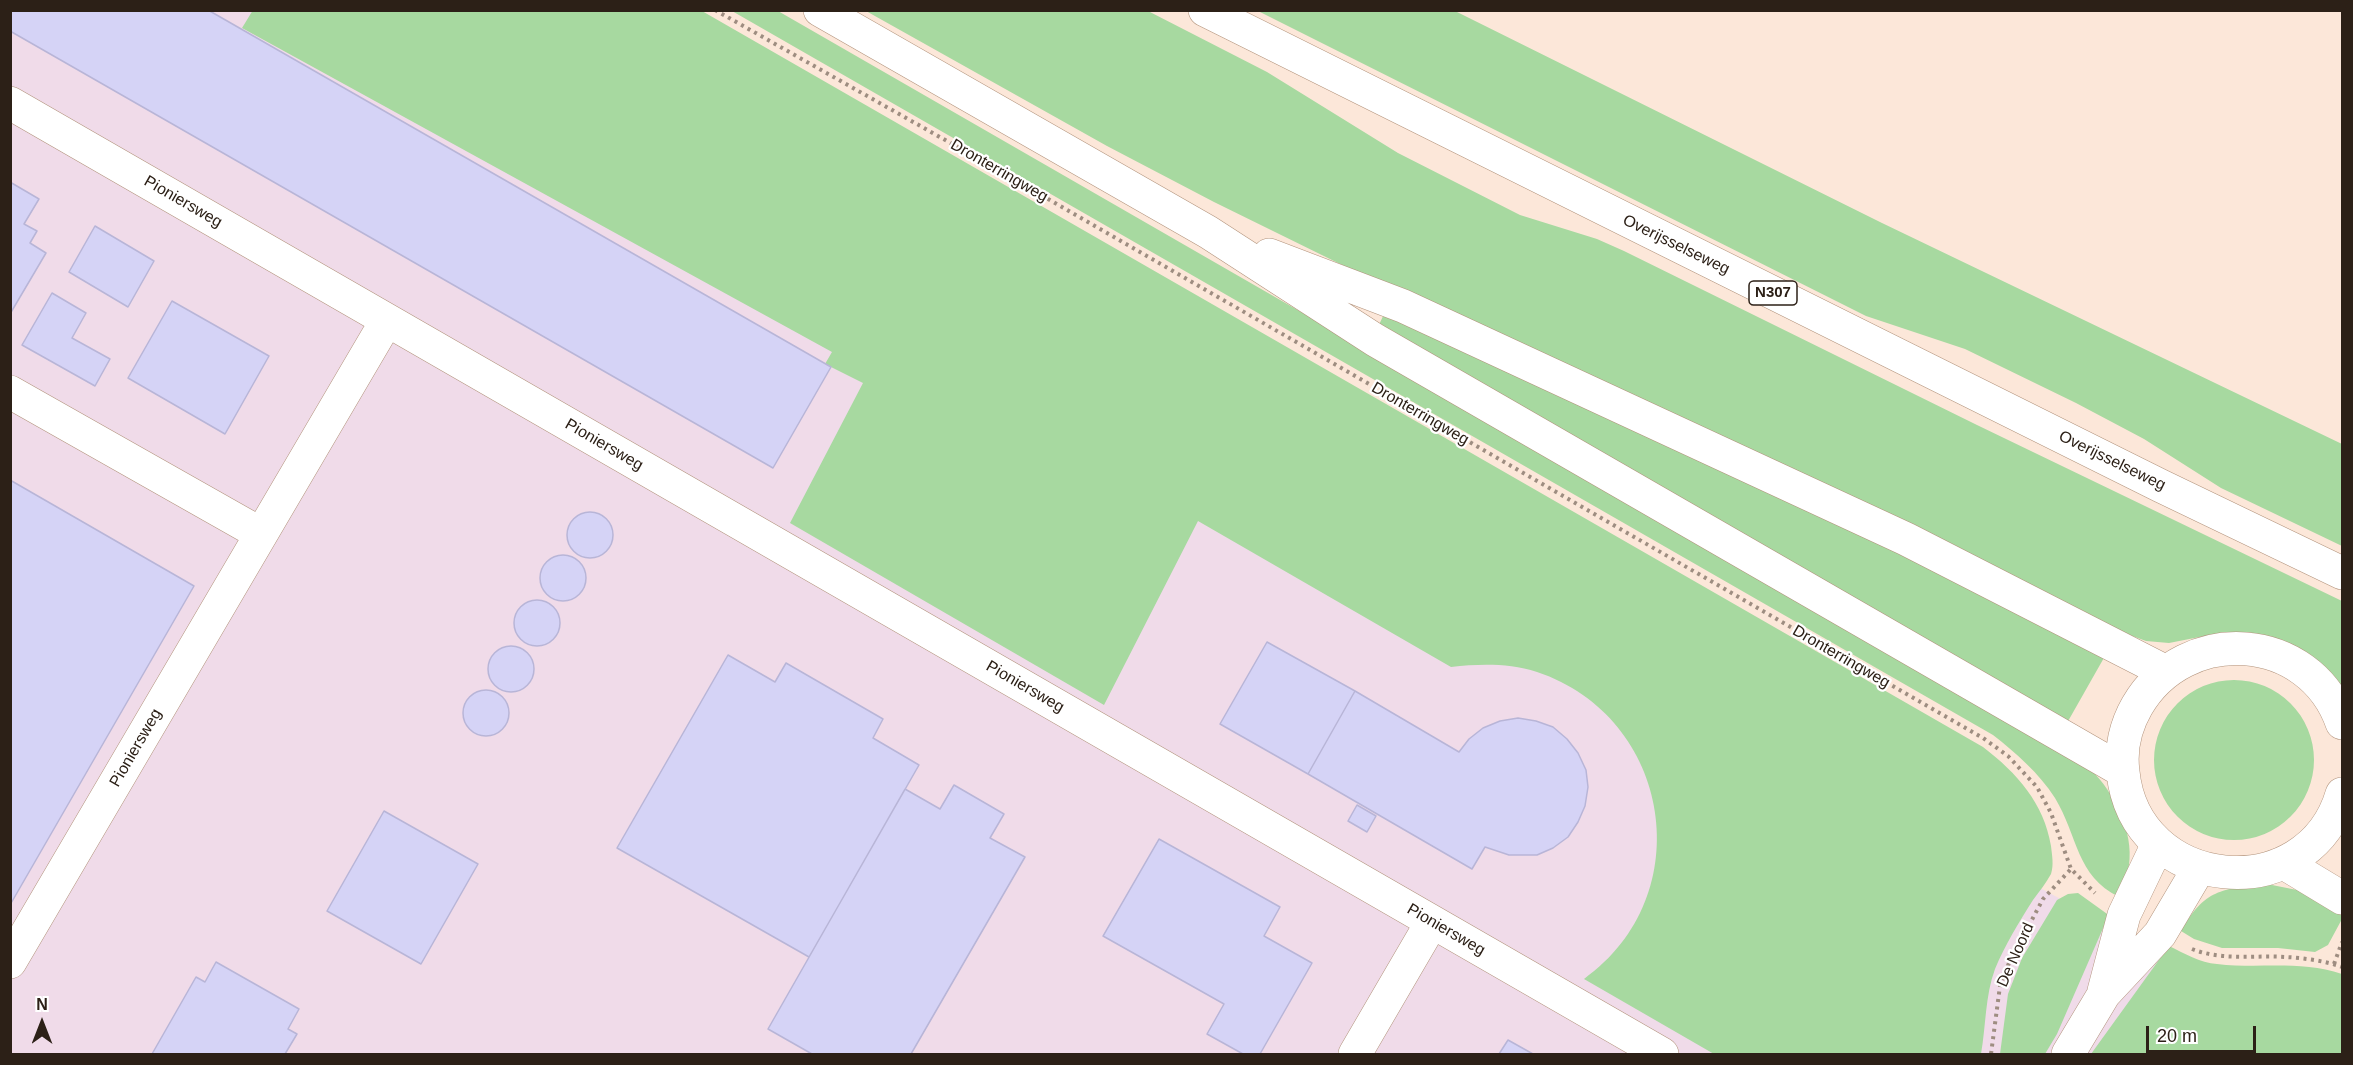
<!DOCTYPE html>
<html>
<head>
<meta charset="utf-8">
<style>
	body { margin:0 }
	#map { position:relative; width:2353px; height:1065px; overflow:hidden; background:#fce7d9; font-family:Arial,sans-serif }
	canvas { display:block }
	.frame { position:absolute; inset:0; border:12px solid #2c2017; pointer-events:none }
	.north { position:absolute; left:12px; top:993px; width:60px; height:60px; -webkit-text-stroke:4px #fff; paint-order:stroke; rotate:0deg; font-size:16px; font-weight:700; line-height:24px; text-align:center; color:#2c2017 }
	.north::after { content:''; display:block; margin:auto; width:21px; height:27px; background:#2c2017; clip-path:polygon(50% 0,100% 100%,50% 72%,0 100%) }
	.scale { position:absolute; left:2146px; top:1026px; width:110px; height:27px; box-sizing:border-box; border:3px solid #2c2017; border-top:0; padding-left:8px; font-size:18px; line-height:21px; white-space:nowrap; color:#2c2017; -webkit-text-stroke:4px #fff; paint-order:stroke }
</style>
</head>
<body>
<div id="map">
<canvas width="2353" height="1065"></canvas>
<div class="frame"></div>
<div class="north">N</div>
<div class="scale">20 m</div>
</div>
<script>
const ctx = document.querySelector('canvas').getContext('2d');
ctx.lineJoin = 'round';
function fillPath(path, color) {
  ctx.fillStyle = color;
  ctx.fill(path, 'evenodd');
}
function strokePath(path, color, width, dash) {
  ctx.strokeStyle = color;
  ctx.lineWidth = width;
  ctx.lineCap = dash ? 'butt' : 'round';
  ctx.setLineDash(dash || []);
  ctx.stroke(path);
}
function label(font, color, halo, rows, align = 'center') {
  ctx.font = font + ' Arial,sans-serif';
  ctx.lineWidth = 4.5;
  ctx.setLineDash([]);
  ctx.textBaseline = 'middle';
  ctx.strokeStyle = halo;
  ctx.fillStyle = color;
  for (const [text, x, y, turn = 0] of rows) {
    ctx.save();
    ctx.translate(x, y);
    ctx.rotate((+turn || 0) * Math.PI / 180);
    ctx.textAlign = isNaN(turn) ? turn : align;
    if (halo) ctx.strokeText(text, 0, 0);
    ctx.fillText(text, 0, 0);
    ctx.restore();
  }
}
fillPath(new Path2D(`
	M10,11H670L1964,847L2317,1037L2342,1054H11Z`), '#f0dbe9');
fillPath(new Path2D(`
	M253,10L702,11L1983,747C2017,773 2044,803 2051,846C2052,855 2054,865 2051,874C2046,883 2039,892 2033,900C2019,922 2005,945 1995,969C1985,996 1986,1026 1981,1054H1714L1584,979C1701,896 1672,717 1537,672C1508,663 1480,664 1451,667L1198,521L1104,705L790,523L863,383L825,364L832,352L242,28Z
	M732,11H778L1454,400L2091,770C2114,792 2134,832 2129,865C2127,876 2122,887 2119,897C2076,876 2078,836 2055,798C2039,773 2016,753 1993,735Z
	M866,11H1148L1267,72L1398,153L1520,215L1597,239L1624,251L1977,425L2342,601V694L2282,641L2263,635L2247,632H2225L2169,643L2146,641L2127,634L1393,290L1214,202L1107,146Z
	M1258,11H1455L1882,223L2342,444V546L2221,488L2144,439L2076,403L1965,349L1866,316Z
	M1384,314L1805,506L2105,656L2067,723L1378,327Z
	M2154 760a80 80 0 1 1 160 0a80 80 0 1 1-160 0Z
	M2267,884L2297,890L2342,914V919L2328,945L2315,952L2278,948H2222L2194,939L2181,931C2205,889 2221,889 2267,884Z
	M2078,893L2110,916L2104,926L2057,1034L2045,1054H2000L2008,994L2022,958L2057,900L2068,894Z
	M2169,946C2184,953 2200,963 2217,964C2259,969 2301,960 2342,974V1054H2091Z`), '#a7d9a0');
const building = new Path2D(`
	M10,10H208L831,367L773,468L10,31Z
	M10,182L39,199L24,224L37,231L30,243L46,253L10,314Z
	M95,226L154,261L128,307L69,272Z
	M52,293L86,313L72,338L110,359L95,386L22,345Z
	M172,301L269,356L225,434L128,378Z
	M10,480L194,586L10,905Z
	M567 535a23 23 0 1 1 46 0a23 23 0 1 1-46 0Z
	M540 578a23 23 0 1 1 46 0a23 23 0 1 1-46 0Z
	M514 623a23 23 0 1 1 46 0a23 23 0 1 1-46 0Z
	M1267,642L1355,691L1308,774L1220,724Z
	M488 669a23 23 0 1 1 46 0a23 23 0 1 1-46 0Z
	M728,655L775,682L786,663L883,719L873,738L919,765L809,957L617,848Z
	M463 713a23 23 0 1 1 46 0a23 23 0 1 1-46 0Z
	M1355,691L1459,752L1469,739L1483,728L1500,721L1518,718L1536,721L1553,727L1567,739L1578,753L1586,770L1588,787L1585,806L1578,822L1568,837L1553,848L1537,855H1509L1485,847L1472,869L1308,774Z
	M954,785L1004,814L990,838L1025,857L911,1054H812L768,1029L905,789L940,809Z
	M1357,805L1376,816L1367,832L1348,821Z
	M384,811L478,864L421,964L327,911Z
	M1159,839L1280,907L1264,936L1312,963L1260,1054H1243L1207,1034L1224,1004L1103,936Z
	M216,962L299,1009L288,1029L297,1034L285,1054H152L196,977L205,982Z
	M1508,1040L1533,1054H1499Z`);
fillPath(building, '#d5d3f6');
strokePath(building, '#b8b5d7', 1.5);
const minor = new Path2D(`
	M10,103L1662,1054
	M10,392L261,534
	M10,962L387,320
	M1355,1054L1432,922`);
const major = new Path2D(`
	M820,10L1208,232L1375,340L2123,771
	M1269,255L1403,306L1906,539L2166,672
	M2342,723C2310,631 2185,623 2137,706C2126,725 2120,749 2123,772C2135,893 2308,910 2342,794
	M2284,863L2342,898
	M2104,991L2124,915L2158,844
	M2068,1054L2104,994L2160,934L2199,868`);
const highway = new Path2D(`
	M1205,10L2161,486L2342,573`);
strokePath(minor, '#b2937c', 34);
strokePath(major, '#b2937c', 34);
strokePath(highway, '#b2937c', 34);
strokePath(new Path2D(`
	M715,10L977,158L1983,738L2008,756L2037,787L2051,813L2071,869L2095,893
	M2192,949C2222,961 2255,955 2286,957C2304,958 2326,961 2342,967
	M2334,964L2342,942
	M1991,1054L2000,986L2009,963L2043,899L2071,869`), '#9e8d81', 4, [3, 4.5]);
strokePath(minor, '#fff', 33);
strokePath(major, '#fff', 33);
strokePath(highway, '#fff', 33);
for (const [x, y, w] of [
	[1773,293,48]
]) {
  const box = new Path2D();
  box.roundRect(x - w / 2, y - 12, w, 24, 4.5);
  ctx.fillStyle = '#fff';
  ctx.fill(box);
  strokePath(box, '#2c2017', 1.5);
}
label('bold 15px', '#2c2017', null, [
	["N307",1773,293]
]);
label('16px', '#2c2017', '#fff', [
	["Dronterringweg",999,171,30],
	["Pioniersweg",183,202,30],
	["Overijsselseweg",1676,245,26],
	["Dronterringweg",1420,414,30],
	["Pioniersweg",604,445,30],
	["Overijsselseweg",2112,461,26],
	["Dronterringweg",1841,657,30],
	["Pioniersweg",1025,687,30],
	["Pioniersweg",136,748,-60],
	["Pioniersweg",1446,930,30],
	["De Noord",2016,955,-66]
]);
</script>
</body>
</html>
